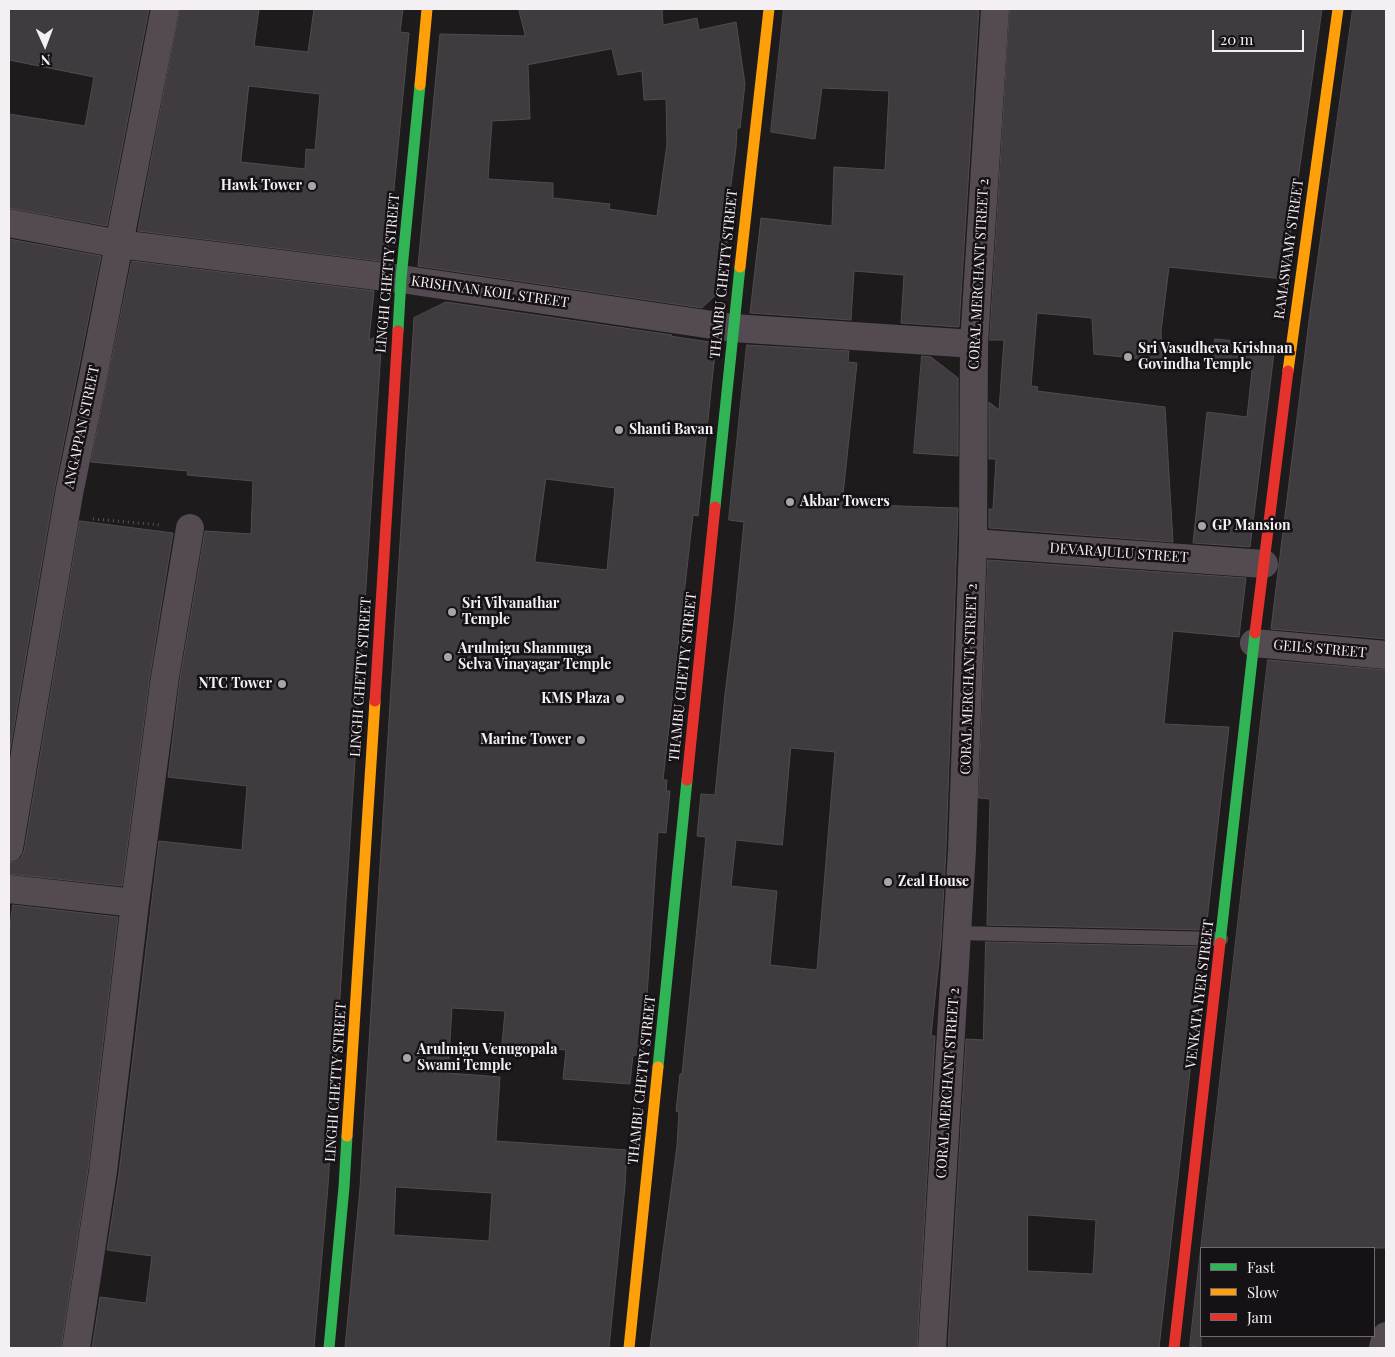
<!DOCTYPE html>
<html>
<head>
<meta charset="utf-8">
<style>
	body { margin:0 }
	#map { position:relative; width:1395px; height:1357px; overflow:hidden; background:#1e1b1d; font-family:"Playfair Display",serif }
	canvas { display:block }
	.frame { position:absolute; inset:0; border:10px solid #f3eff2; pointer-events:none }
	.legend { position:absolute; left:1200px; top:1247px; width:175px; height:90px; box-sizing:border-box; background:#161115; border:1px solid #6e6a6d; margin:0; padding:6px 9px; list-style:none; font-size:15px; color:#f3eff2 }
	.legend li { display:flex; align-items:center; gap:10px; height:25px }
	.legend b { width:25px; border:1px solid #6e6a6d }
	.north { position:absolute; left:20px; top:20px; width:50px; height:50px; -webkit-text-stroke:4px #161115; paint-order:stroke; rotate:178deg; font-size:14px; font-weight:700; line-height:20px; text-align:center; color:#f3eff2 }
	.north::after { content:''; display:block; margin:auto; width:18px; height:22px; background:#f3eff2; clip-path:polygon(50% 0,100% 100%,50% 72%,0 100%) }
	.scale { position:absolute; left:1212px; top:30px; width:92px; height:22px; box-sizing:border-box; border:2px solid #f3eff2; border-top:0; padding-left:6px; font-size:15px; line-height:18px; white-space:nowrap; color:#f3eff2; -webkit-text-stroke:4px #161115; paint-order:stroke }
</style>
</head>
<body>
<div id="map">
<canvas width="1395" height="1357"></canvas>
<div class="frame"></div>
<ul class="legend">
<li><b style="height:6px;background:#30b455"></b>Fast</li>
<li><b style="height:6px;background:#ff9f0a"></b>Slow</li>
<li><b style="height:6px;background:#e5322d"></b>Jam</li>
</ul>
<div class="north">N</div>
<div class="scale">20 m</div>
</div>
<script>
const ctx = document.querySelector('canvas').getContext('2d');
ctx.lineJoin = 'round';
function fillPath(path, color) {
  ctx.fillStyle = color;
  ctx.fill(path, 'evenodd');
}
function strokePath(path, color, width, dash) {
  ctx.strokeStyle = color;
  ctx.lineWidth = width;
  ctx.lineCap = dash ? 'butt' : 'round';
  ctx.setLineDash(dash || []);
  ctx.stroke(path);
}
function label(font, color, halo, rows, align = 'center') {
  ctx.font = font + ' "Playfair Display",serif';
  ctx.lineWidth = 5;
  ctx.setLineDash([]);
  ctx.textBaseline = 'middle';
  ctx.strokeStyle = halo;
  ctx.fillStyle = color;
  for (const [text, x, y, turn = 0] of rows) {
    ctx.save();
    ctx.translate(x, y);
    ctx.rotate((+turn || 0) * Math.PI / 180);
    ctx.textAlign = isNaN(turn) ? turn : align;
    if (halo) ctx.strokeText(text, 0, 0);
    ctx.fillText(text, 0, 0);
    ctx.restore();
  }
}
const building = new Path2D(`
	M9,9H149L107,226L9,208V114L85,126L94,77L9,60Z
	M180,9H259L254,46L308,52L314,9H403L400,32L409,33L387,262L138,231ZM249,86L320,94L315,150L306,149L305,169L241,162Z
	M519,9H662L663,25L697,18L699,30L736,22L745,84L740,128H737L736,148L727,214H730L722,289L702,308L418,266L440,34L525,36ZM612,49L618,75L642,71L644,100L666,99L667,144L657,216L609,209L610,204L553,198V183L488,179L492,121L530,119L528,65Z
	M784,9H979L959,327L901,323L904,275L854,271L851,320L750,313L761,218L832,226L834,167L885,170L889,91L822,88L815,139L771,132Z
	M1010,9H1322L1284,279L1169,267L1161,331L1162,361L1094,354L1092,318L1037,313L1031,386L1038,387L1037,391L1165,407L1173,542L989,528V509H993L996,459H989V402L999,410L1004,340H990Z
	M1353,9H1386V639L1271,629L1309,321Z
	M9,239L101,256L54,491L9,756Z
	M132,261L374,291L369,340L382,334L328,1186L314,1348H92L100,1297L146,1303L152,1256L107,1250L119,1173L159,841L242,850L247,786L168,777L180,679L205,531L251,534L253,481L187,475L188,471L91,462Z
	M446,302L672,335L670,336L716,343L698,516L693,515L663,780H667L666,791H670L666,833L658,832L643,1056L633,1055L630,1084L563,1079L566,1050L502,1044L505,1011L452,1008L448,1073L500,1077L496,1141L627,1150L625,1186L609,1348H345L360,1188L414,318ZM546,479L615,488L607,570L535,562ZM396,1187L492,1193L489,1241L394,1235Z
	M1215,339L1275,345L1250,547L1193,543L1207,412L1247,417L1252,371L1212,366Z
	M747,345L849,351L848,362L857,363L842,504L958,508L946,849L941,941L931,1036H935L917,1348H650L677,1146L679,1112L676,1111L680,1074H682L702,879L706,837L697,836L701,794L715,795L725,694L734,622L744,522L729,520ZM791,748L835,752L817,970L770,965L777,891L731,886L736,840L782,845Z
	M922,356L931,357L958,378V456L914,453Z
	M80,521L173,533L150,675L122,886L9,874V863L15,862L21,858L24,851Z
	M988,560L1246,578L1239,637L1173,631L1164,724L1229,727L1206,930L987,925L990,799L979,798Z
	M1268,660L1386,670V1248H1201V1348L1190,1346Z
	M13,905L118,917L88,1169L61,1348H9V934Z
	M986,942L1204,947L1159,1348H948L966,1039L983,1040ZM1028,1215L1096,1220L1093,1274L1028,1271Z`);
fillPath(building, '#403b3f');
strokePath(building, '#4f4c4e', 1);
strokePath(new Path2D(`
	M93,519L162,525`), '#585357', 3, [1, 4]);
strokePath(new Path2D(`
	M957,933L1221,939`), '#544b52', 14);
strokePath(new Path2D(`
	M9,223L119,244L401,279L733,328L974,344
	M973,543L1264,564
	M1254,643L1386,655
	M9,848L69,494L94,372L165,9
	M9,889L135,903
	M76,1348L103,1171L135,903L165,677L190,528
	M932,1348L962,850L973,543L974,344L995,9
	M1383,1348L1386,1336`), '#544b52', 28);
strokePath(new Path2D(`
	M398,331L401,279L420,85
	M715,507L740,267
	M1220,943L1255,633
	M658,1067L687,780
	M329,1348L344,1187L347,1136`), '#30b455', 11);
strokePath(new Path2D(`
	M420,85L427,9
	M740,267L769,9
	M1288,371L1338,9
	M347,1136L375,701
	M629,1348L658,1067`), '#ff9f0a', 11);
strokePath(new Path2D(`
	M1255,633L1288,371
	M375,701L398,331
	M687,780L715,507
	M1174,1348L1220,943`), '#e5322d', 11);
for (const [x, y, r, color] of [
	[312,186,5,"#a8a5a7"],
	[1128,357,5,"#a8a5a7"],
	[619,430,5,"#a8a5a7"],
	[790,502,5,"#a8a5a7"],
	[1202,526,5,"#a8a5a7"],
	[452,612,5,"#a8a5a7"],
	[448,657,5,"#a8a5a7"],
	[282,684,5,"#a8a5a7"],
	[620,699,5,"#a8a5a7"],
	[581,740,5,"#a8a5a7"],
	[888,882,5,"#a8a5a7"],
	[407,1058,5,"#a8a5a7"]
]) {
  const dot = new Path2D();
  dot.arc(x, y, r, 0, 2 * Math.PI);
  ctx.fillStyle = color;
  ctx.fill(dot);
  strokePath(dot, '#161115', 2);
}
label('bold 14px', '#f3eff2', '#161115', [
	["Hawk Tower",302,186,"right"],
	["Sri Vasudheva Krishnan",1138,349],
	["Govindha Temple",1138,365],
	["Shanti Bavan",629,430],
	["Akbar Towers",800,502],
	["GP Mansion",1212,526],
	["Sri Vilvanathar",462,604],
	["Temple",462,620],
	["Arulmigu Shanmuga",458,649],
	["Selva Vinayagar Temple",458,665],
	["NTC Tower",272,684,"right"],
	["KMS Plaza",610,699,"right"],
	["Marine Tower",571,740,"right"],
	["Zeal House",898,882],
	["Arulmigu Venugopala",417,1050],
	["Swami Temple",417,1066]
], 'left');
label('14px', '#f3eff2', '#161115', [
	["RAMASWAMY STREET",1289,249,-82],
	["LINGHI CHETTY STREET",388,273,-85],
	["THAMBU CHETTY STREET",724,274,-84],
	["CORAL MERCHANT STREET 2",979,274,-87],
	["KRISHNAN KOIL STREET",490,292,8],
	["ANGAPPAN STREET",82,427,-78],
	["DEVARAJULU STREET",1119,553,4],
	["GEILS STREET",1320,649,5],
	["LINGHI CHETTY STREET",361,677,-86],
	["THAMBU CHETTY STREET",683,677,-84],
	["CORAL MERCHANT STREET 2",969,679,-88],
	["VENKATA IYER STREET",1200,994,-83],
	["THAMBU CHETTY STREET",642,1080,-84],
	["LINGHI CHETTY STREET",336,1082,-86],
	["CORAL MERCHANT STREET 2",948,1083,-86]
]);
</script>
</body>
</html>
